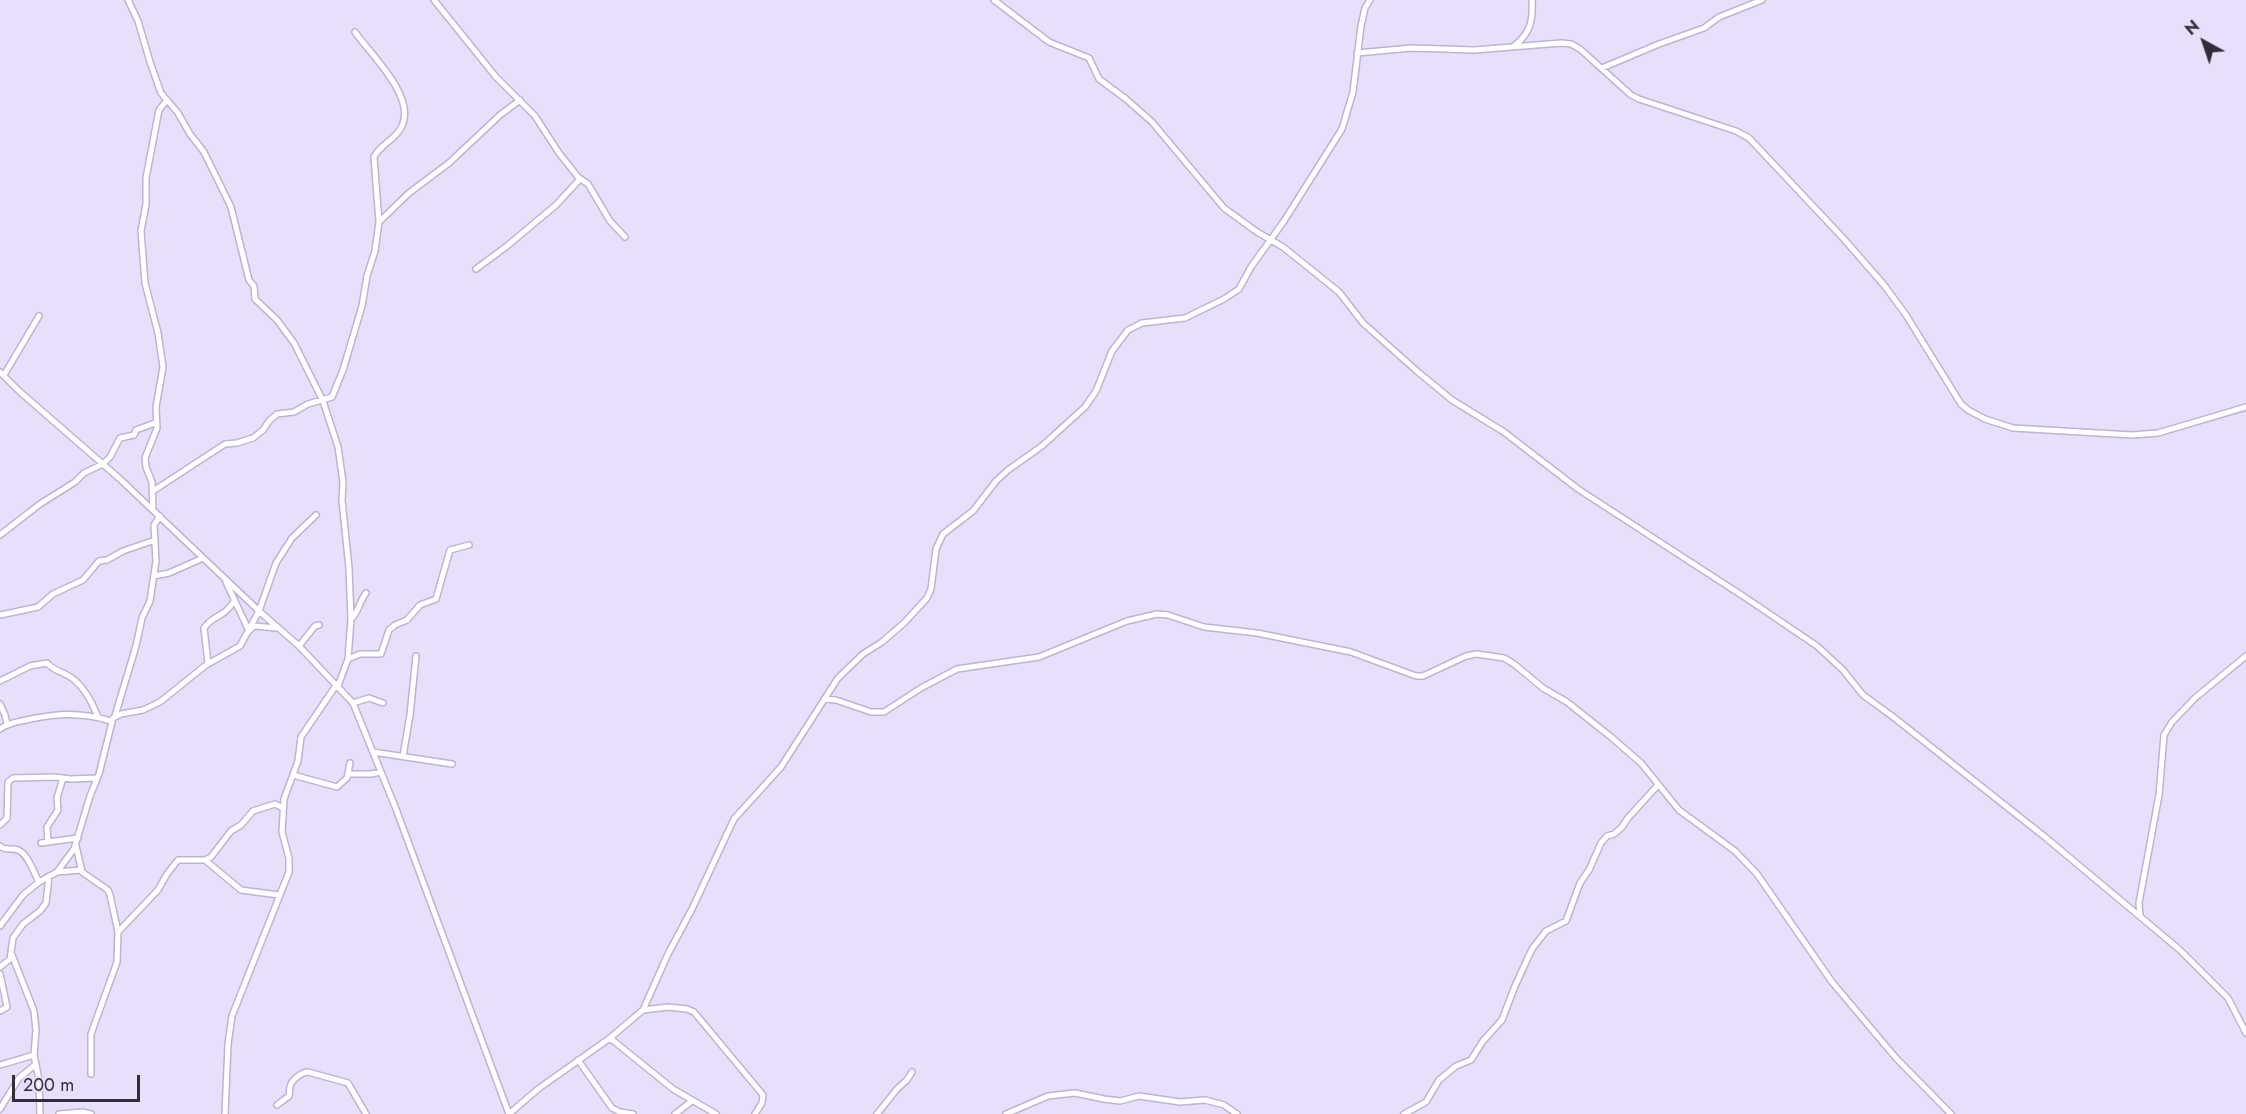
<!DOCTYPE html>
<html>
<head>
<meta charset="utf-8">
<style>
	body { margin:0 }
	#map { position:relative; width:2246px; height:1114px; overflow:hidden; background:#e8dffb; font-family:Jost,sans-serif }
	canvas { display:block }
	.north { position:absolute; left:2174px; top:12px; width:60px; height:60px; -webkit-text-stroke:4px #e8dffb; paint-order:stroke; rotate:320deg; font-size:16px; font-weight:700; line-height:24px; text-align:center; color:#322d3a }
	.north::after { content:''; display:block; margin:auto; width:21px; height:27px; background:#322d3a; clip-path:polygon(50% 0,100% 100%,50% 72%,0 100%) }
	.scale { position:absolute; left:12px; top:1075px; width:128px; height:27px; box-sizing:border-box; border:3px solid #322d3a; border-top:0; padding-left:8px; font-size:18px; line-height:21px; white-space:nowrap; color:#322d3a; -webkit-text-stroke:4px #e8dffb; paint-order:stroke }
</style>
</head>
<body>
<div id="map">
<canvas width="2246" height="1114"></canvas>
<div class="north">N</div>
<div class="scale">200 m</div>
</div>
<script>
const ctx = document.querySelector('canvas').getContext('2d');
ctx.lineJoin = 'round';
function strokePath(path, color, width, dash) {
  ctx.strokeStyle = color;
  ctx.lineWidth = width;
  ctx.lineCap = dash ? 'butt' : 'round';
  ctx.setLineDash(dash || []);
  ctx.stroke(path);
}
const minor = new Path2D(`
	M128,0L138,21L150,62L161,93L178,113L190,134L204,152L231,207L249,280L254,286L255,299L277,320L294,343L323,401L338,447L343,482L342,500L349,568L351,619L348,659L338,686
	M434,0L496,77L535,116L559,153L578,177L588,184L610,221L625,237
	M994,0L1049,42L1089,58L1099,79L1126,99L1152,122L1224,208L1257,232L1283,247L1339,292L1363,323L1418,372L1452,400L1504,432L1578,489L1746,598L1817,646L1843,670L1863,695L1892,716L2045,837L2180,950L2228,998L2246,1033
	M355,32C370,54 416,96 402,126C396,140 380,144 374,157L379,222
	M1514,46C1531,33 1533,20 1532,0
	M1357,53L1412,48L1474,50L1561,43L1571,44L1580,49L1631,95L1639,99L1736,131L1749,138L1843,238L1884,285L1906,315L1961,404L1968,410L1985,419L2013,428L2132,435L2158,433L2246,407
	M1602,68L1659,44L1704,28L1719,17L1762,0
	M476,269L507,246L556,205L580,179
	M0,372L19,391L120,479L259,611L299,646L353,703L396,809L509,1114
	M4,375L39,316
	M153,491L225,444L237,443L253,438L263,430L269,421L277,414L294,412L308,404L332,397L343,370L362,306L367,276L375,251L379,222L409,193L449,163L500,115L520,100
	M153,510L152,482L146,467L145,458L157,428L156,407L163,367L158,333L145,283L141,231L146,204V178L159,110L167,100
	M0,535L40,504L75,482L84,473L103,464L110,457L120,438L134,435L136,430L155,423
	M154,576L169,573L203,558
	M226,582L249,631L254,626L277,628
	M0,615L38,607L53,594L83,580L99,561L107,560L123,551L155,540
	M351,619C358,614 359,602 366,593
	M299,646L315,626L319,625
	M348,659L360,654H381L389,630L395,625L407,620L420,605L436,599L450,550L469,545
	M208,663L204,628C215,613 223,619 234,601
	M0,681L30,666L47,663C53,670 60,671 67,675C83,683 92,702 98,717
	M824,699L836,700L871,712H884L921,688L957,669L1039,657L1127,621L1157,614L1168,615L1204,627L1257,633L1351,652L1416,676H1423L1466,656L1477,654L1504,658L1514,664L1543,688L1567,702L1611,737L1641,763L1679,810L1735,851L1757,874L1832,982L1896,1058L1951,1114
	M353,703L369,698L383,703
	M0,704L5,715L7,724
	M115,716L136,646L142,618L150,601L156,561L154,525L160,516
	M0,729C8,723 17,722 26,720C58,713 80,712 111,721
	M373,752L452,764
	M403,756L410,715L416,656
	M348,774H371L381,772
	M293,775L337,787L347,778L350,763
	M0,825L7,818L8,782L13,778L55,777L70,779L97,778
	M48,842L47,827L58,810L57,798L63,778
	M41,843L78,838
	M0,846C6,852 11,847 18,850C28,854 34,873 39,882
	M76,846L82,872L108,890L110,895L118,932L117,962L91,1034V1074
	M205,860L241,890L279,895
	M57,872L81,870
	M2140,916L2139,903L2159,795L2164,735L2172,722L2195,698L2246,656
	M0,926L23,895L39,882L57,872L74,849L90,796L99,774L113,718L121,714L143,710L160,702L206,665L240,646L259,611L276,563L292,538L316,515
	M118,932L158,890L167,874L178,860H205L211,857L231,831L241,825L253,811L275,804L283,808
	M12,955L34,1011L36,1030L34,1055L39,1080L40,1114
	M0,967L10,959L13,938L23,924L40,911L46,903L49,876
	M0,974L7,1007L0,1011
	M643,1010L668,1007L687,1009L694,1012L763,1095L762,1103L755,1114
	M610,1038L673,1089L716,1114
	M578,1060L612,1108L620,1112L633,1114
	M0,1065L34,1055
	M277,1105L289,1096C290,1093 289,1090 290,1087C291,1080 302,1072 308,1072L348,1083L366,1114
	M0,1109L19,1078L36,1064
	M59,1114L82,1112L91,1114
	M225,1114L228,1044L232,1016L289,872V858L282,832L284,799L298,761L301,737L337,684
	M509,1114L538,1089L610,1038L643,1010L668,954L692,909L734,819L781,767L838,678L863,654L882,642L904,623L927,598L931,589L936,549L943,534L973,511L996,481L1008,470L1042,446L1085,407L1096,391L1112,351L1128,330L1142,323L1185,318L1224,299L1239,289L1251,267L1284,221L1342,129L1353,92L1361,26L1365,8L1370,0
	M675,1114L692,1101
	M877,1114L897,1089L907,1080L912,1072
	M1006,1114L1048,1096L1075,1093L1104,1099L1120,1101L1139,1096L1180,1102L1205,1100L1224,1105L1237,1114
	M1404,1114L1426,1102L1439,1080L1456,1066L1471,1060L1483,1041L1502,1020L1515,986L1532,949L1546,931L1566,921L1580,883L1589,870L1601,843L1607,836L1614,834L1622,827L1628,818L1658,785`);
strokePath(minor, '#beb3d4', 8);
strokePath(minor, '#fff', 5);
</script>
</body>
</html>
